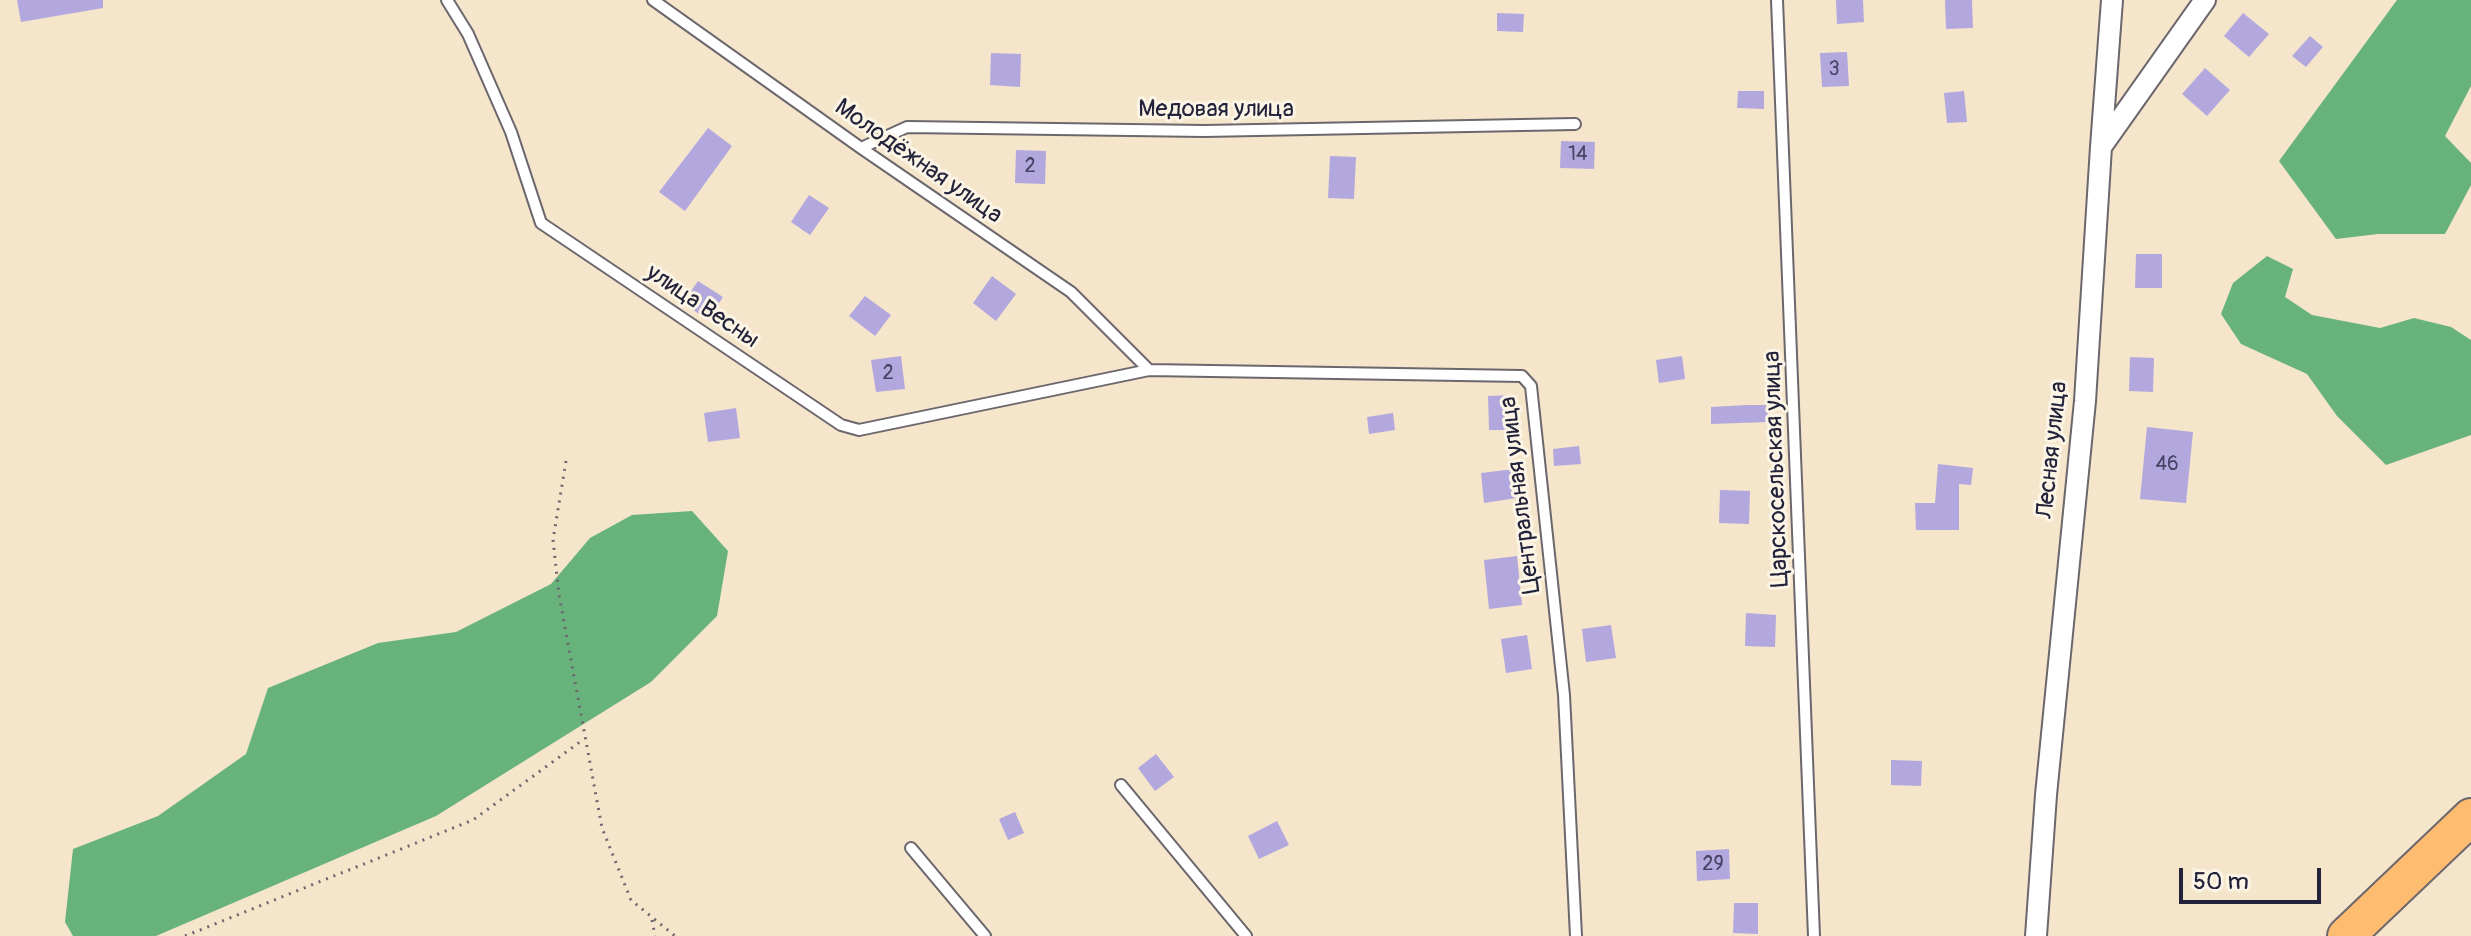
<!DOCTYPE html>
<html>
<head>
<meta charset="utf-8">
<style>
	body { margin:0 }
	#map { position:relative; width:2471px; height:936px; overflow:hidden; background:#f4e5cb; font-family:Pangolin,sans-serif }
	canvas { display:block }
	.scale { position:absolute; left:2179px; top:868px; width:142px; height:36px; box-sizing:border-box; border:4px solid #22223b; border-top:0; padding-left:10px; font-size:24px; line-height:28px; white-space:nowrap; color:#22223b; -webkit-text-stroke:6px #fcf5e5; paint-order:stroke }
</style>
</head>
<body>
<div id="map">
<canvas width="2471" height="936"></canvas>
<div class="scale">50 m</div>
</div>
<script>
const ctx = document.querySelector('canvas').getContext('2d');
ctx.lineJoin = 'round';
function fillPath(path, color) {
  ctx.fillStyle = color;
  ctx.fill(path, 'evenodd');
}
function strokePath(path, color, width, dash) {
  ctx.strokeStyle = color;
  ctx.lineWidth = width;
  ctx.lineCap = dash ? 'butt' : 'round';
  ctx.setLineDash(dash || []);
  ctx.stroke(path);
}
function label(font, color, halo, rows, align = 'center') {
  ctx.font = font + ' Pangolin,sans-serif';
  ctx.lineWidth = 6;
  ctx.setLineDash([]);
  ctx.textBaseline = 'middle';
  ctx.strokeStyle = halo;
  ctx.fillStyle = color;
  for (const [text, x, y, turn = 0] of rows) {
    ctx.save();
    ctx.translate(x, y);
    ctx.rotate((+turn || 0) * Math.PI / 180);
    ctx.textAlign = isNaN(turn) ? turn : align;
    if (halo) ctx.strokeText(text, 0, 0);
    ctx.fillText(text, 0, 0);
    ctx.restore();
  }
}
fillPath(new Path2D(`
	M2397,0H2471V86L2445,136L2471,163V185L2445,234H2378L2336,239L2279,161Z
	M2267,256L2293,269L2285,297L2312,315L2380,328L2414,318L2451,327L2471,340V435L2386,465L2337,416L2307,374L2241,344L2221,314L2233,283Z
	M692,511L728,551L717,616L651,682L436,816L156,936H73L65,922L73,849L158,816L246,754L268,688L378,643L456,632L551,584L590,538L632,515Z`), '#68b37b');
fillPath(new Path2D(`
	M17,0H103V8L21,22Z
	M1836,0H1863L1864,22L1837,24Z
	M1945,0H1972L1973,28L1946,29Z
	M1497,13L1524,14L1523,32L1497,31Z
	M2243,13L2269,34L2249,57L2224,36Z
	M2310,36L2323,47L2306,67L2292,56Z
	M1847,52L1849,86L1822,87L1820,53Z
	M991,53L1021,54L1020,87L990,85Z
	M2205,68L2230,90L2207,116L2182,94Z
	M1738,91H1764V109L1737,108Z
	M1964,91L1967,122L1947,123L1944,93Z
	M708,128L732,146L685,211L659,192Z
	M1561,141L1595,142L1594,169L1560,168Z
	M1016,150L1046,151L1045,184L1015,183Z
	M1330,156L1356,157L1354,199L1328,198Z
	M809,195L829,208L810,235L791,222Z
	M2136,254H2162V288H2135Z
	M992,276L1016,294L996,321L973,303Z
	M698,281L723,297L708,320L683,303Z
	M865,296L891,315L875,336L849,316Z
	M901,356L905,389L876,392L871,360Z
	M1682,356L1685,379L1659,383L1656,360Z
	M2130,357L2154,358L2153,392L2129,391Z
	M1515,395L1516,430H1489L1488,396Z
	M1747,405H1768V422L1711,424V407Z
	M736,408L740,438L708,442L704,413Z
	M1393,413L1395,430L1369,434L1367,417Z
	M2147,427L2193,432L2186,503L2140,499Z
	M1579,446L1581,464L1554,466L1553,449Z
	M1938,464L1973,468L1971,485L1959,484V530H1916L1915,503H1935Z
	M1514,469L1517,498L1484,503L1481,473Z
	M1720,490L1750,491L1749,524L1719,523Z
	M1517,556L1522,605L1489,609L1484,560Z
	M1746,613L1776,615L1775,647L1745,646Z
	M1611,625L1616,658L1586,662L1582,629Z
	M1527,635L1532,669L1506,673L1501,639Z
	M1156,754L1174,777L1155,791L1138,768Z
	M1891,760L1922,761L1921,786L1891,785Z
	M1015,812L1024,833L1008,840L999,819Z
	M1277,821L1289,845L1259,859L1248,836Z
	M1729,849L1730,879L1697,881L1696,851Z
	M1734,903H1758V934L1733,933Z`), '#b3a8de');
const lane = new Path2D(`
	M447,0L468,34L511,132L541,223L841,425L859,430L1149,370L1522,376L1531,386L1564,695L1576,936
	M653,0L861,148L1071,292L1149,370
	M1777,0L1814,936
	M861,148L907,127L1204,131L1575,124
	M1121,785L1246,936
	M911,848L985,936`);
const street = new Path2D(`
	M2101,147L2112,0
	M2036,936L2046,795L2085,401L2101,147L2205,0`);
const highway = new Path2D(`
	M2346,936L2471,817`);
strokePath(lane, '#6c666d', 14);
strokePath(street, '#6c666d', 24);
strokePath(highway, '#6c666d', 40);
strokePath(new Path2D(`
	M566,461L553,540L559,595L602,828L631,900L675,936
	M652,920L655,936
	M185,936L473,820L584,739`), '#6c666d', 3, [2, 6]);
strokePath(lane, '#fff', 10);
strokePath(street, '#fff', 20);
strokePath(highway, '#febc70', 36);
label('20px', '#464464', null, [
	["3",1834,70],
	["14",1578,155],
	["2",1030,167],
	["2",888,374],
	["46",2167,465],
	["29",1713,865]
]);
label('24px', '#22223b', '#fcf5e5', [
	["Медовая улица",1216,110],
	["Молодёжная улица",918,162,35],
	["улица Весны",702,307,34],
	["Лесная улица",2053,450,-84],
	["Царскосельская улица",1777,469,-92],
	["Центральная улица",1521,495,-97]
]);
</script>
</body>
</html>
